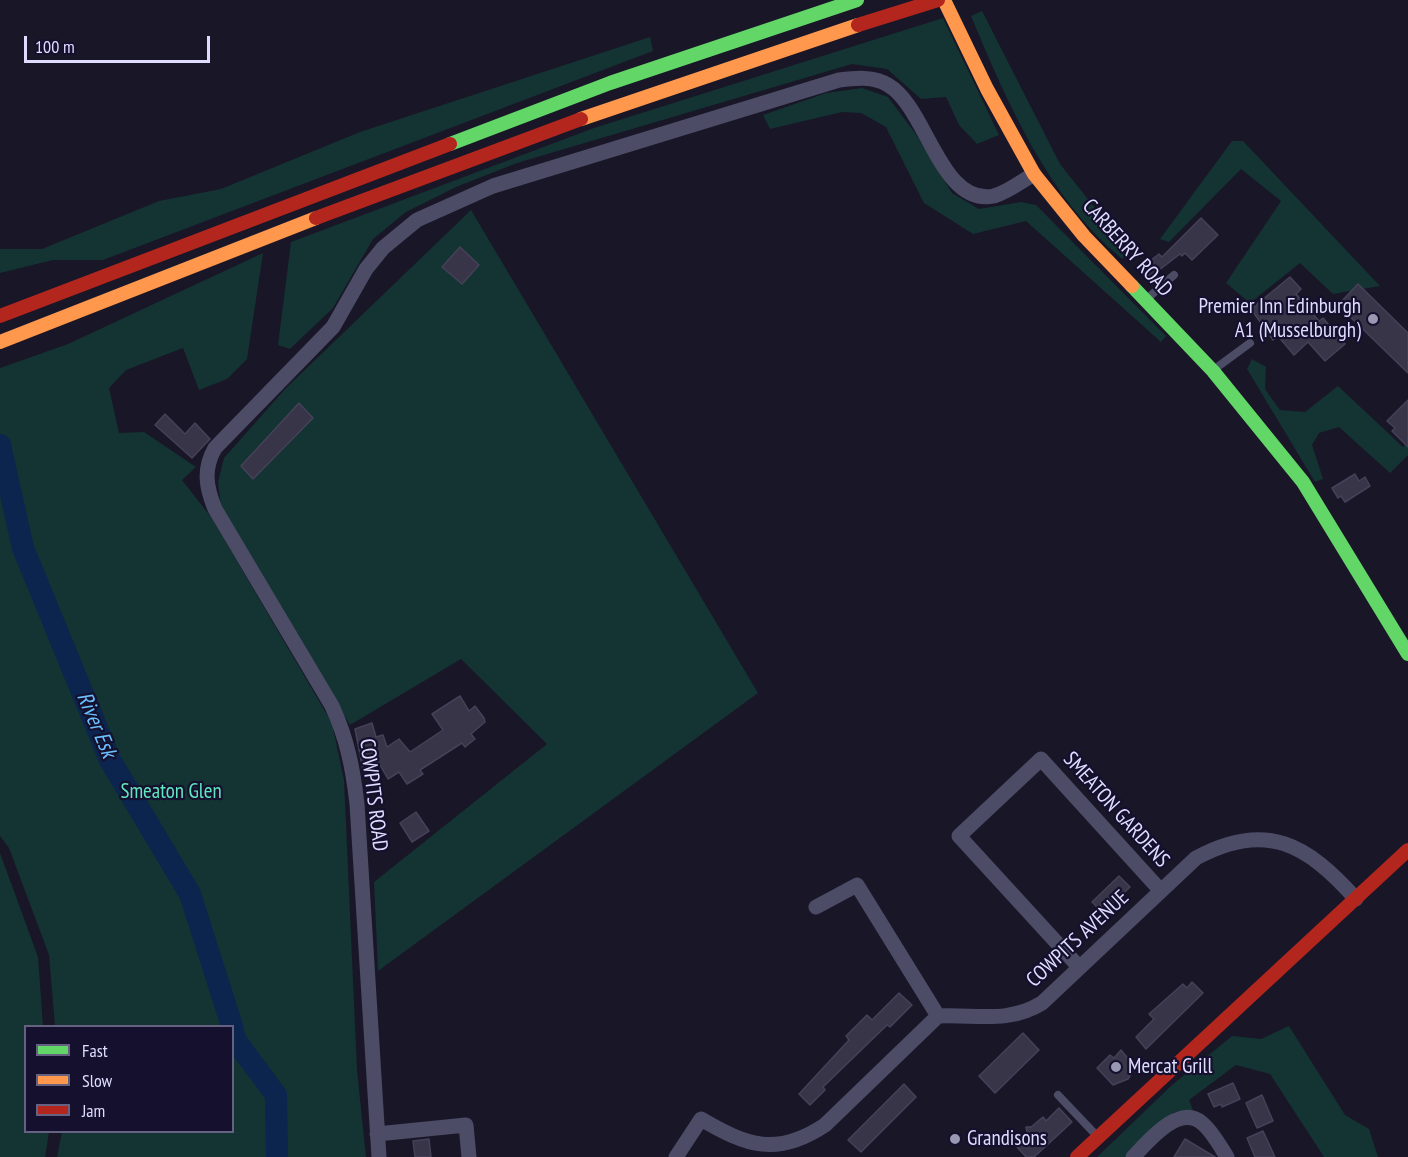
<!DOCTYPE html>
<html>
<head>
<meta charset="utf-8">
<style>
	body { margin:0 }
	#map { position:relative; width:1408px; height:1157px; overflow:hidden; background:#191627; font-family:"PT Sans Narrow",sans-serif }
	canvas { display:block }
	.legend { position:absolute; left:24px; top:1025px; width:210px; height:108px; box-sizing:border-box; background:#14102d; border:2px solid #656281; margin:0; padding:8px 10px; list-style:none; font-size:18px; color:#dfdcff }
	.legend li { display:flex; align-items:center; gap:12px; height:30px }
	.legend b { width:30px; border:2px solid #656281 }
	.scale { position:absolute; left:24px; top:36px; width:186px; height:27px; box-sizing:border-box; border:3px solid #dfdcff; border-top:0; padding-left:8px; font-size:18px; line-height:21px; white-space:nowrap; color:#dfdcff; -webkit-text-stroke:4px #14102d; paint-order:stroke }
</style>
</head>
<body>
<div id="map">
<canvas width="1408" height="1157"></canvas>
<ul class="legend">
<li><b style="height:8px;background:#63d668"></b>Fast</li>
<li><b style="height:8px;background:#ff974d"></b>Slow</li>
<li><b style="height:8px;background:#b3261e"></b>Jam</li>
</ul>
<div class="scale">100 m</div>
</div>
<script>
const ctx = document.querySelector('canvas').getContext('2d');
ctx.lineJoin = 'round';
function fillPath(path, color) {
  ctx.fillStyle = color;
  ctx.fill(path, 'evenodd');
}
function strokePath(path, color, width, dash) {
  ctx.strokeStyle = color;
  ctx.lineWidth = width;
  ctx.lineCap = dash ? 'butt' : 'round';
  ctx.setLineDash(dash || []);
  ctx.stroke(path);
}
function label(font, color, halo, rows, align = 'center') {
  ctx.font = font + ' "PT Sans Narrow",sans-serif';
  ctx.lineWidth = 4.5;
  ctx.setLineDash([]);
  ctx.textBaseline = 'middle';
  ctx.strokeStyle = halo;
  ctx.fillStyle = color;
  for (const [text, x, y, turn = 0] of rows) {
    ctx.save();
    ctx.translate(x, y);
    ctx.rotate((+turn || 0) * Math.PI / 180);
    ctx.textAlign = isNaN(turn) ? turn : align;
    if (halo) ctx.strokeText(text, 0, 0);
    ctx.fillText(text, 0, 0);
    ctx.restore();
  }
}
fillPath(new Path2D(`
	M982,11L1060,164L1130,252L1122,259C1048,198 1007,102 971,16Z
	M943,18L999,135L977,144L959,125L946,97L921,99L887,69L852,64L517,163L456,187L406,212L373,239L333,308L290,349L278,345L291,242L594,128Z
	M650,37L653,51L103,260H53L0,273V249H42L159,201L221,189L360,132Z
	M862,88L888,97L915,133L952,193L979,209L1021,202L1036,205L1166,336L1161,342L1026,221L973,234L924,203L886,127L861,113L842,112L770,129L763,115L826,93Z
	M1232,141H1243L1380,286L1333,294L1300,263L1250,303L1226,283L1281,201L1241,169L1169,242L1160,239Z
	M471,210L758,693L378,971L374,882L547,744L461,659L350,725L221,508L218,482L224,458L286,388Z
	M263,253L247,359L227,379L199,390L183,348L126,370L109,388L119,433L144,432L196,467L182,480L211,517L332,723L344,780L357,1070L366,1157H57L62,1132H232V1026H55L49,955L9,848L0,836V368L68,344Z
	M1252,359L1266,367L1265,389L1280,410L1305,412L1338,386L1403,447L1408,442V455L1390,473L1339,427L1319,433L1312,445L1323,479L1315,482L1247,369Z
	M0,853L38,957L43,1026H26V1132H49L45,1157H0Z
	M1289,1026L1345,1115L1369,1129L1378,1157H1324L1270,1074L1236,1065L1189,1100L1193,1110L1174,1112L1125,1157H1097L1172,1085L1232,1036L1261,1039Z`), '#143333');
strokePath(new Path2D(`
	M0,445L23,548L110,760L190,894L232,1026
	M232,1029L236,1041L276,1095L277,1157`), '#0b254e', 22);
const building = new Path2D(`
	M1201,218L1218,235L1192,260L1185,253L1182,256L1180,254L1150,277L1142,267L1159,254L1162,257Z
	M460,247L479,265L462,284L442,267Z
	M1290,277L1301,289L1296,294L1319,321L1323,318L1345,344L1325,361L1308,342L1294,355L1278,336L1273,340L1251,309Z
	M1358,284L1408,333V373L1338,305Z
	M1408,400V447L1392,431L1395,428L1387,421Z
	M299,403L313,418L253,479L241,466Z
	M165,414L185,434L195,423L210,439L192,458L155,425Z
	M1355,474L1359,481L1365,477L1370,486L1345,502L1341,496L1338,498L1332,488Z
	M460,696L469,711L475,706L484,718L485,722L471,734L475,739L465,747L462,743L420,770L423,774L407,784L399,772L388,779L380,765L364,775L355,729L372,723L376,737L383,735L387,747L399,739L410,752L443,730L432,714Z
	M416,812L429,831L412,842L400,823Z
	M1119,876L1130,887L1103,913L1092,902Z
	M1192,982L1203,993L1146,1049L1136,1037L1154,1019L1149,1014L1183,984L1187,988Z
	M899,993L912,1005L890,1027L887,1025L823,1087L825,1090L810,1105L799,1094L849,1040L846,1036L867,1015L872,1020Z
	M1023,1033L1039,1050L995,1093L979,1076Z
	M1121,1050L1135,1067L1128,1079L1113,1085L1097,1068L1110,1055L1114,1058Z
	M1233,1083L1240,1099L1222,1107L1221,1104L1214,1107L1208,1094Z
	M904,1084L916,1097L861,1152L848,1140Z
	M1262,1095L1273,1121L1257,1128L1246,1103Z
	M1059,1108L1072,1122L1034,1157H1026L1017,1147L1028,1137L1026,1127H1031L1043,1117L1046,1121Z
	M1263,1131L1275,1157H1255L1247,1138Z
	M429,1139L431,1157H415L413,1141Z
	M1185,1139L1215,1157H1174Z`);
fillPath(building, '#383548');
strokePath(building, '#454159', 1.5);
strokePath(new Path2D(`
	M1149,297L1174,275
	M1216,368L1250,343
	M1058,1095L1097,1136`), '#4c4c67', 8);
strokePath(new Path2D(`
	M816,907L857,885L938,1016
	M1079,967L959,836L1041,759L1161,891
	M377,1134L466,1125L469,1157
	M379,1157L357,804C353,769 347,738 332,706L215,509C206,487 203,469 215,448L333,327L366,269L383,248L417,220L493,186L839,80C855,78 874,76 888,85C927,107 940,207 994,196C1008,192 1022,181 1034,174
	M676,1157L701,1119C747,1146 777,1157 825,1125L938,1016C976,1014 1008,1024 1042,1003L1196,858C1266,820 1307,844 1356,899
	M1133,1157C1148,1142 1179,1103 1202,1123C1212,1131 1220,1146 1227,1157`), '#4c4c67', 15);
strokePath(new Path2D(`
	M450,144L610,83L857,0
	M1132,286L1213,371L1303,482L1408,654`), '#63d668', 14);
strokePath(new Path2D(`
	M944,0L987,89L1034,174L1084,236L1132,286
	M581,119L858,25
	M0,342L316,218`), '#ff974d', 14);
strokePath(new Path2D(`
	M858,25L938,0
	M316,218L581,119
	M0,316L450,144
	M1077,1157L1408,850`), '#b3261e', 14);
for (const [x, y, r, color] of [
	[1373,319,6,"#9a97b3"],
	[1116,1067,6,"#9a97b3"],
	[955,1139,6,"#9a97b3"]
]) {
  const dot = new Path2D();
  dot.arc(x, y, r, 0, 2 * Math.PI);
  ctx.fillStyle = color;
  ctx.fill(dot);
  strokePath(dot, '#14102d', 2);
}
label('21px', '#dfdcff', '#14102d', [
	["CARBERRY ROAD",1127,248,48],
	["COWPITS ROAD",373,795,83],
	["SMEATON GARDENS",1116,810,48],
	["COWPITS AVENUE",1078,939,-43]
]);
label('21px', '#dfdcff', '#14102d', [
	["Premier Inn Edinburgh",1361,307,"right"],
	["A1 (Musselburgh)",1361,331,"right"],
	["Mercat Grill",1128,1067],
	["Grandisons",967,1139]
], 'left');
label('21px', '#60e7c0', '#14102d', [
	["Smeaton Glen",171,792]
]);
label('italic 22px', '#6abfff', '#14102d', [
	["River Esk",96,725,67]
]);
</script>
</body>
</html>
